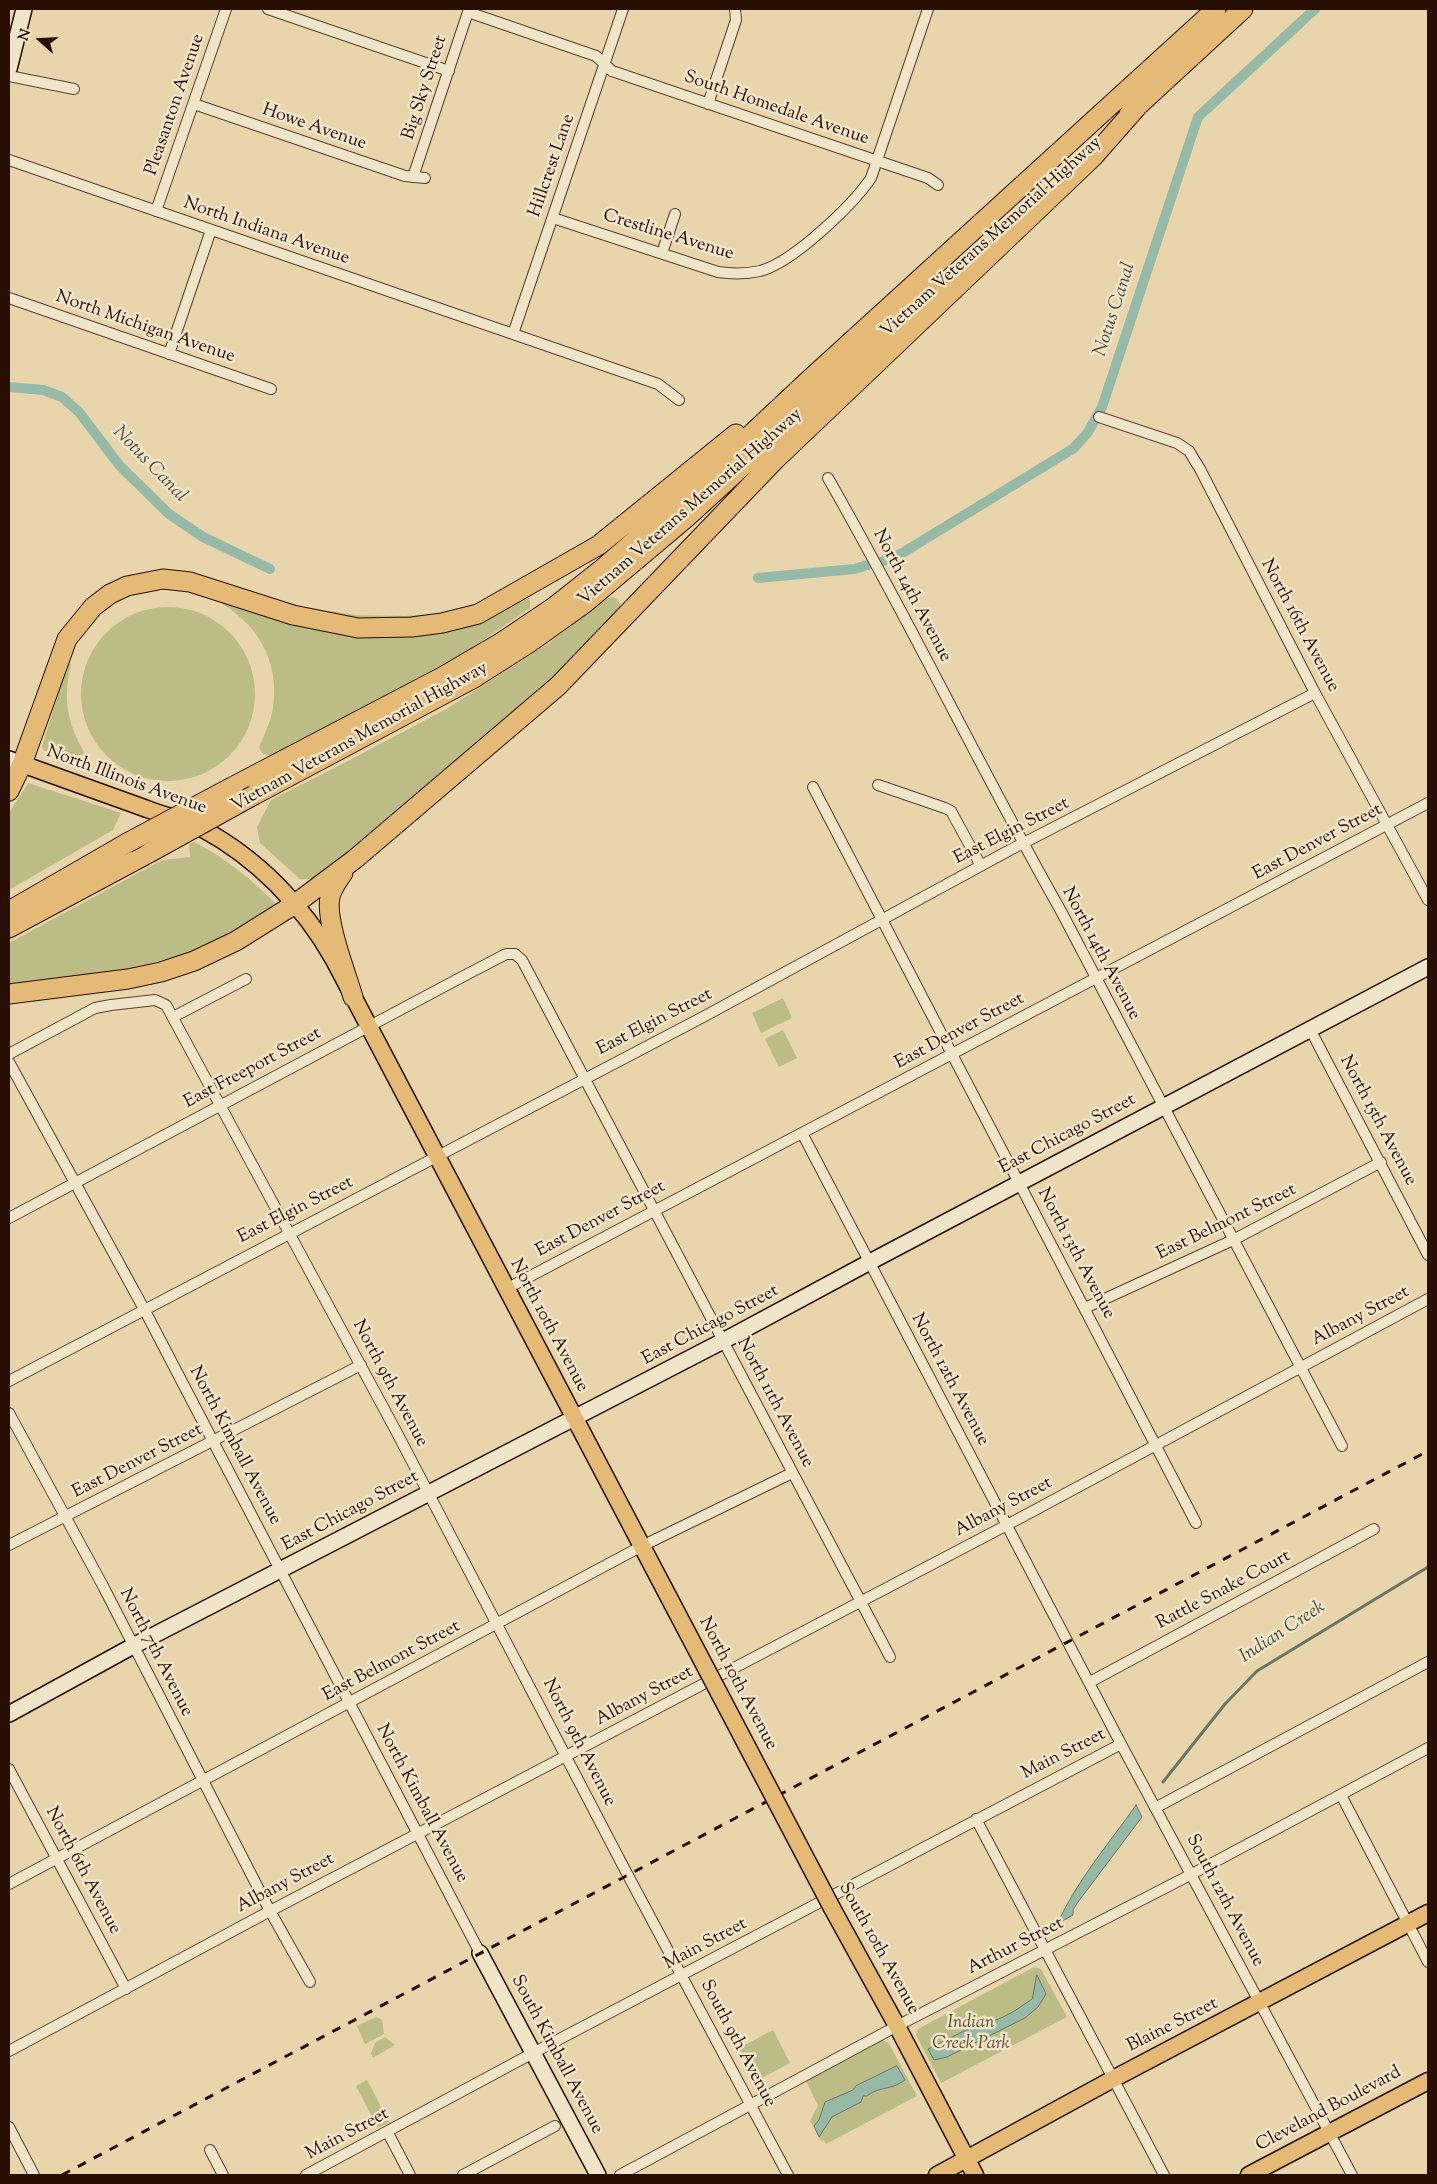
<!DOCTYPE html>
<html>
<head>
<meta charset="utf-8">
<style>
	body { margin:0 }
	#map { position:relative; width:1437px; height:2184px; overflow:hidden; background:#e8d5ac; font-family:"Sorts Mill Goudy",serif }
	canvas { display:block }
	.frame { position:absolute; inset:0; border:10px solid #290e04; pointer-events:none }
	.north { position:absolute; left:15px; top:15px; width:50px; height:50px; -webkit-text-stroke:4px #f0e4c9; paint-order:stroke; rotate:289deg; font-size:14px; font-weight:700; line-height:20px; text-align:center; color:#290e04 }
	.north::after { content:''; display:block; margin:auto; width:18px; height:22px; background:#290e04; clip-path:polygon(50% 0,100% 100%,50% 72%,0 100%) }
</style>
</head>
<body>
<div id="map">
<canvas width="1437" height="2184"></canvas>
<div class="frame"></div>
<div class="north">N</div>
</div>
<script>
const ctx = document.querySelector('canvas').getContext('2d');
ctx.lineJoin = 'round';
function fillPath(path, color) {
  ctx.fillStyle = color;
  ctx.fill(path, 'evenodd');
}
function strokePath(path, color, width, dash) {
  ctx.strokeStyle = color;
  ctx.lineWidth = width;
  ctx.lineCap = dash ? 'butt' : 'round';
  ctx.setLineDash(dash || []);
  ctx.stroke(path);
}
function label(font, color, halo, rows, align = 'center') {
  ctx.font = font + ' "Sorts Mill Goudy",serif';
  ctx.lineWidth = 5;
  ctx.setLineDash([]);
  ctx.textBaseline = 'middle';
  ctx.strokeStyle = halo;
  ctx.fillStyle = color;
  for (const [text, x, y, turn = 0] of rows) {
    ctx.save();
    ctx.translate(x, y);
    ctx.rotate((+turn || 0) * Math.PI / 180);
    ctx.textAlign = isNaN(turn) ? turn : align;
    if (halo) ctx.strokeText(text, 0, 0);
    ctx.fillText(text, 0, 0);
    ctx.restore();
  }
}
fillPath(new Path2D(`
	M526,593L530,601V608L470,649L361,709L272,756L263,754L259,748C263,736 271,722 273,708C280,660 257,623 216,600L219,594L355,615L405,616L455,612Z
	M614,597L620,603L621,613L564,671L334,867L312,879H300L260,843L257,827L271,800L352,759L448,708L549,643L607,598Z
	M81 694a87 87 0 1 1 174 0a87 87 0 1 1-174 0Z
	M68,663L71,664C62,702 68,727 89,760L85,763L43,750L42,746Z
	M28,783L121,813L113,830L9,890V813Z
	M194,842C225,857 252,880 276,904L274,911L192,952L126,970L9,987V943L162,860L190,857L189,844Z
	M783,998L792,1018L761,1033L752,1013Z
	M783,1030L797,1058L779,1067L765,1039Z
	M1034,1967L1041,1969L1067,2017L941,2083L916,2035L918,2029Z
	M376,2017L382,2020L384,2034L365,2044L357,2026Z
	M773,2030L790,2063L756,2081L739,2048Z
	M385,2037L395,2045L373,2058L371,2054L375,2043Z
	M882,2040L888,2042L917,2096L826,2144L824,2140L821,2141L810,2121L818,2106L806,2081Z
	M367,2080L389,2122L378,2128L356,2086Z`), '#bbbc86');
const water = new Path2D(`
	M1136,1805L1142,1817L1078,1902L1073,1910V1915L1057,1924C1078,1879 1108,1845 1136,1805Z
	M1037,1975L1046,1994L1038,2007L1025,2018L947,2057L934,2060L928,2049L982,2022C999,2023 1019,2008 1032,1999Z
	M897,2066L905,2080C902,2082 897,2085 894,2086C884,2089 876,2089 867,2096H863L861,2102L832,2117L819,2137L814,2126L819,2120L825,2102L853,2090L856,2086Z`);
fillPath(water, '#97b9a8');
strokePath(water, '#6b7566', 1);
strokePath(new Path2D(`
	M1163,1782L1225,1704L1257,1671L1428,1567`), '#6b7566', 3);
strokePath(new Path2D(`
	M9,387L43,390L62,397L79,412L120,466L169,514L203,537L270,569
	M883,561L904,552L1074,448L1088,432L1102,407L1198,117L1315,9
	M758,578L854,569L871,564`), '#97b9a8', 10);
const street = new Path2D(`
	M268,9L449,71
	M468,12L596,56L612,71L928,178L938,185
	M9,76L74,89
	M194,104L405,176L425,178
	M708,104L736,20L735,9
	M9,160L658,384L679,400
	M413,177L469,9
	M156,211L226,9
	M553,218L718,272C732,274 746,274 760,271C792,263 852,206 871,178L928,9
	M662,253L675,214
	M9,298L271,389
	M513,334L623,9
	M169,354L211,230
	M1099,417L1177,443L1189,451L1200,469L1315,693L1428,900
	M828,478C910,621 981,770 1062,913L1342,1446
	M878,785L945,808L951,811L981,866
	M813,787L1196,1523
	M173,1017L246,979
	M1310,1029L1428,1255
	M9,1054L95,1008L111,1005L155,1000L166,1005L396,1431L623,1866L788,2175
	M9,1062L144,1309L480,1953
	M802,1133L1121,1744L1352,2175
	M9,1218L460,978L506,954H515L522,960L890,1657
	M506,1289L1428,803
	M1085,1308L1233,1240L1381,1162
	M9,1381L703,1017L1008,851L1315,693
	M9,1413L103,1586L270,1911L310,1982
	M9,1545L361,1365
	M1090,1682L1374,1529
	M9,1769L126,1989
	M1341,1795L1428,1962
	M1155,1808L1428,1662
	M976,1819L1164,2175
	M9,1884L642,1546L792,1473
	M9,2051L270,1911L1007,1525L1428,1299
	M9,2127L34,2175
	M388,2133L410,2175
	M210,2150L223,2175
	M306,2175L533,2053L1121,1744
	M463,2175L555,2126
	M620,2175L897,2026L1192,1874L1428,1748`);
const secondary = new Path2D(`
	M9,69L24,9
	M9,759L22,764
	M9,1714L133,1646L723,1341L868,1263L1428,967
	M480,1953L598,2175`);
const primary = new Path2D(`
	M22,764C64,779 106,794 147,809C165,816 185,820 201,828C257,858 303,905 334,960L707,1670
	M832,1908L897,2026L975,2175
	M937,2175L1113,2079L1428,1913
	M1249,2175L1428,2081`);
const highway = new Path2D(`
	M1129,114L1243,9
	M234,786L442,677L502,642L554,607L602,569L667,513L809,380L1216,9
	M9,791L22,764L67,639L93,607L110,594L127,586L163,579L190,582L293,615L358,628L412,627L442,623L478,614L599,545L736,434
	M254,795L474,678L529,643L585,603L686,518L938,287
	M343,873C338,880 332,888 330,897C325,920 346,973 353,997
	M9,911L127,843
	M9,928L149,853
	M9,994L128,979L161,972L194,961L236,941L295,904L355,859L558,686L776,459L1093,157L1137,107`);
strokePath(street, '#59402e', 12);
strokePath(secondary, '#290e04', 18);
strokePath(primary, '#290e04', 19);
strokePath(highway, '#290e04', 21);
strokePath(street, '#f0e4c9', 10);
strokePath(secondary, '#f0e4c9', 15);
strokePath(primary, '#e4ba76', 16);
strokePath(highway, '#e4ba76', 19);
strokePath(new Path2D(`
	M62,2175L1428,1451`), '#290e04', 3, [9, 9]);
const primaryBridge = new Path2D(`
	M707,1670L832,1908`);
const highwayBridge = new Path2D(`
	M127,843L234,786
	M149,853L254,795`);
strokePath(primaryBridge, '#290e04', 19, []);
strokePath(highwayBridge, '#290e04', 21, []);
strokePath(primaryBridge, '#e4ba76', 16);
strokePath(highwayBridge, '#e4ba76', 19);
label('18px', '#290e04', '#f0e4c9', [
	["Big Sky Street",426,88,-72],
	["Pleasanton Avenue",176,105,-71],
	["South Homedale Avenue",776,109,19],
	["Howe Avenue",314,128,19],
	["Hillcrest Lane",553,166,-71],
	["North Indiana Avenue",266,232,19],
	["Crestline Avenue",668,236,17],
	["Vietnam Veterans Memorial Highway",992,238,-42],
	["North Michigan Avenue",145,328,19],
	["Vietnam Veterans Memorial Highway",691,508,-41],
	["North 14th Avenue",911,596,62],
	["North 16th Avenue",1299,626,62],
	["Vietnam Veterans Memorial Highway",360,738,-29],
	["North Illinois Avenue",126,781,20],
	["East Elgin Street",1012,832,-27],
	["East Denver Street",1318,843,-28],
	["North 14th Avenue",1100,954,62],
	["East Elgin Street",655,1023,-27],
	["East Denver Street",960,1032,-28],
	["East Freeport Street",253,1069,-28],
	["North 15th Avenue",1377,1121,62],
	["East Chicago Street",1068,1135,-28],
	["East Elgin Street",296,1211,-27],
	["East Denver Street",601,1220,-28],
	["East Belmont Street",1227,1223,-26],
	["North 13th Avenue",1075,1254,62],
	["Albany Street",1361,1317,-28],
	["North 10th Avenue",548,1326,62],
	["East Chicago Street",711,1326,-28],
	["North 12th Avenue",949,1380,62],
	["North 9th Avenue",389,1384,62],
	["North 11th Avenue",774,1403,62],
	["North Kimball Avenue",234,1446,62],
	["East Denver Street",138,1462,-27],
	["Albany Street",1004,1508,-28],
	["East Chicago Street",351,1512,-28],
	["Rattle Snake Court",1224,1591,-28],
	["North 7th Avenue",155,1653,63],
	["East Belmont Street",392,1662,-28],
	["North 10th Avenue",737,1684,62],
	["Albany Street",645,1697,-28],
	["North 9th Avenue",578,1743,63],
	["Main Street",1064,1755,-27],
	["North Kimball Avenue",421,1804,62],
	["North 6th Avenue",82,1871,62],
	["Albany Street",286,1884,-28],
	["South 12th Avenue",1224,1901,62],
	["Main Street",706,1945,-28],
	["Arthur Street",1016,1947,-27],
	["South 10th Avenue",878,1949,61],
	["Blaine Street",1173,2026,-27],
	["South 9th Avenue",737,2044,62],
	["South Kimball Avenue",556,2055,62],
	["Cleveland Boulevard",1329,2110,-28],
	["Main Street",348,2135,-28]
]);
label('italic 18px', '#5c4b32', '#f0e4c9', [
	["Indian",971,2024],
	["Creek Park",971,2045]
]);
label('italic 19px', '#504a3d', '#f0e4c9', [
	["Notus Canal",1116,310,-72],
	["Notus Canal",149,465,46],
	["Indian Creek",1283,1633,-33]
]);
</script>
</body>
</html>
